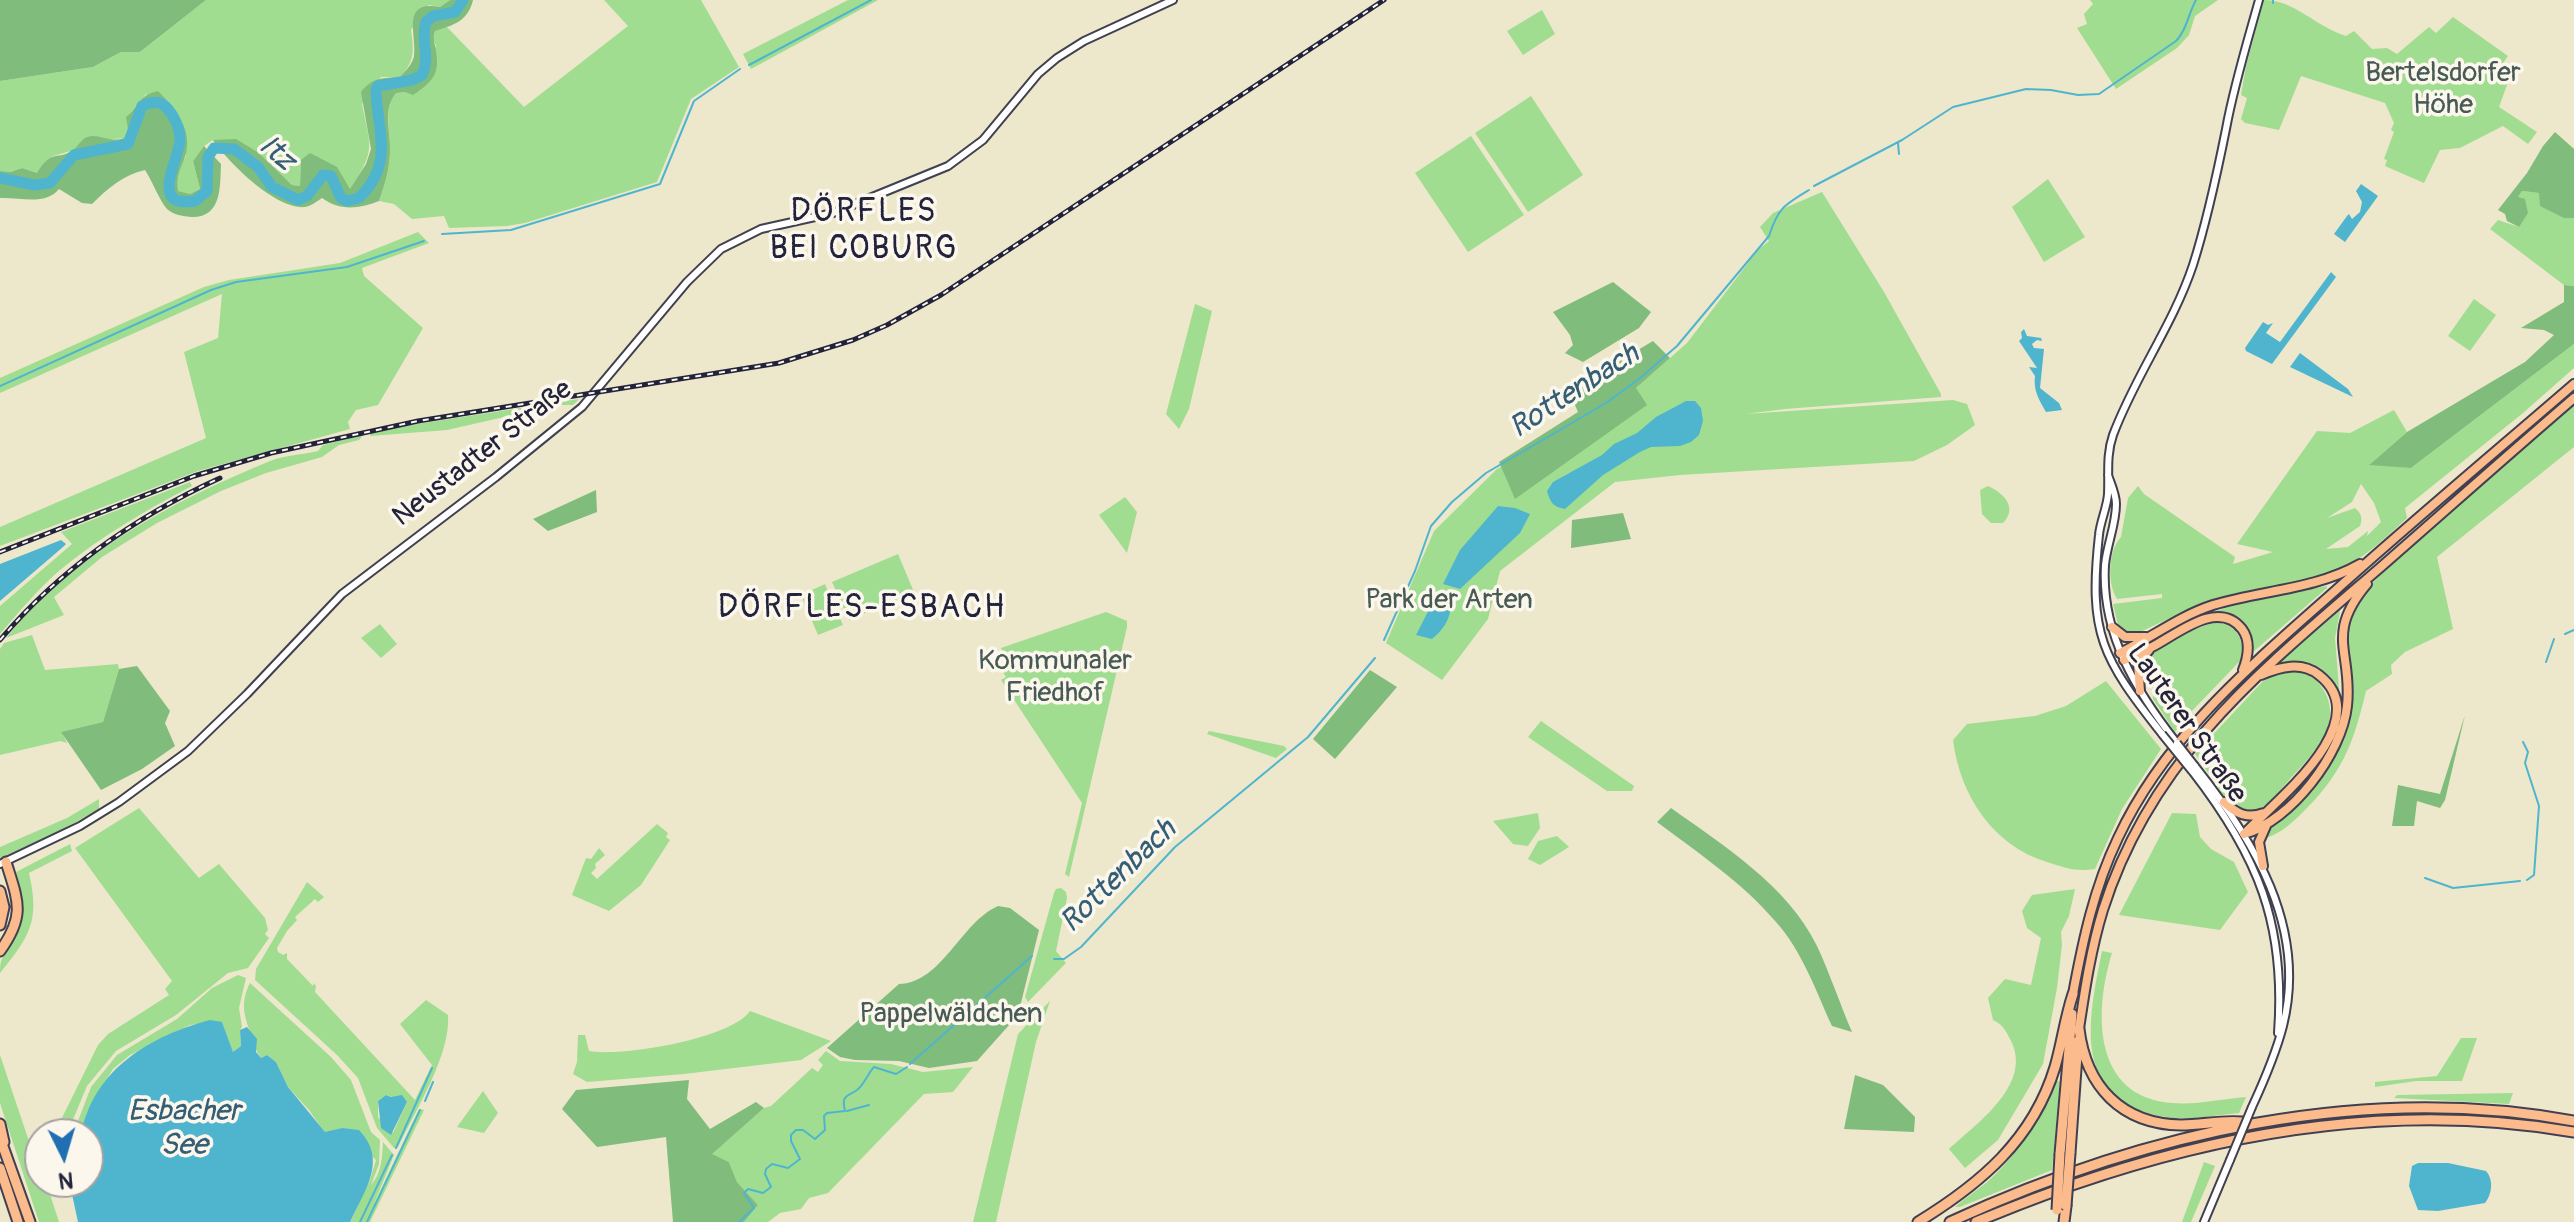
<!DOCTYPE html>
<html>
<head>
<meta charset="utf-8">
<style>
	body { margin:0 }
	#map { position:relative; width:2574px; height:1222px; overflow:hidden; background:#ede7cb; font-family:Pangolin,sans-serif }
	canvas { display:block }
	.north { position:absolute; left:24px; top:1118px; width:80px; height:80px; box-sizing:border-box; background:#fbf7ec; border:2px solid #a4a2a5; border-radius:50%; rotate:175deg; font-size:22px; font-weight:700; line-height:32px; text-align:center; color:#22223b }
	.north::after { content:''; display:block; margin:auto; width:28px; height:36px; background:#1f6fb2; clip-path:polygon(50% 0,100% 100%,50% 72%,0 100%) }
</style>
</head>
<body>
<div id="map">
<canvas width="2574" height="1222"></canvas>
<div class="north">N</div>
</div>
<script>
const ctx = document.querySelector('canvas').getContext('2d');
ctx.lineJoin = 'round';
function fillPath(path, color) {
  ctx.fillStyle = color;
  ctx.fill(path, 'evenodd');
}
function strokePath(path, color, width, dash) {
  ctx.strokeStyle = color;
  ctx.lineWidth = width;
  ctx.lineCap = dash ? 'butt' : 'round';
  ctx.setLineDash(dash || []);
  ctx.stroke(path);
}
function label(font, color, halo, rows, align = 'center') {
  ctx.font = font + ' Pangolin,sans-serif';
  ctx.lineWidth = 7;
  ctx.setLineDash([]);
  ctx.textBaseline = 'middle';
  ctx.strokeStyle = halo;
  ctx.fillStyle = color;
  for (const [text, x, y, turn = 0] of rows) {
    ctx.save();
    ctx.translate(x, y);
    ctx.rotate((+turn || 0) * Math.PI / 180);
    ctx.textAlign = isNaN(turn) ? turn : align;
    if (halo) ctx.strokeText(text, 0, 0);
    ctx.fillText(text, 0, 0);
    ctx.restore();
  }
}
fillPath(new Path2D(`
	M206,0H450L440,7L429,5L411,30C414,51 415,61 400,77H381L362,104C371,149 376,149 350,190L301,160L300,186L292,185L259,153L213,140L204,146L193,161L200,189L190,194L177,191L176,177L186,156L146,94L127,117L128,130L124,138L104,140L94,136L74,150L53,156L37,173L22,168L9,172L0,171V81L93,67L121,52H140Z
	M604,0H701L739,67L691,99L657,182L525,223L507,226L449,228L444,216L412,219L394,204L379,201C385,184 390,168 390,150C391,130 383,110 395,93L405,92L436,46L433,39L435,31L447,27L524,107L628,26Z
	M848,0H878L751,69L743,54Z
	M2090,0H2218L2195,16L2189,35L2177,48L2116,89L2077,28L2087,24L2084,14L2093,4Z
	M2264,0C2295,0 2316,27 2346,36L2354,31L2372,49L2387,48L2397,54L2429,27L2436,33L2453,17L2508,56L2501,66L2511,74L2499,107L2537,132L2528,144L2503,126L2460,148L2440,150L2424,183L2385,166L2387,160L2384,159L2394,132L2391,130L2394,123L2385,103L2301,76L2279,130L2245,123L2241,119L2247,98L2241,95L2246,66Z
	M1542,10L1555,34L1523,55L1507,31Z
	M1531,96L1583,175L1528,212L1475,133Z
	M1471,136L1524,215L1468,252L1415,173Z
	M2048,179L2085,237L2044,262L2012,207Z
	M2522,191L2539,193L2564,218H2574V286L2564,285L2490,229L2498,220L2519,227L2518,197Z
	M1822,192L1884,292L1941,394V397L1785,409L1745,414L1953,400L1967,404L1975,425L1947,445L1914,461L1680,475L1615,482L1500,571L1488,619L1442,680L1386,643L1434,531L1497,469L1636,388L1687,343L1758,250L1769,241L1760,227L1773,213Z
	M418,232L429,243L362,268L364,276L423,328L378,405L356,410L348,422L350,429L198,471L0,546V527L206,438L184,352L218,338L222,294L0,393V378L204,287L229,280L340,263Z
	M2474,299L2496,315L2470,351L2448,336Z
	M1195,304L1212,311L1189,409L1179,429L1166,414Z
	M2574,344V368L2523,413L2405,508L2407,518C2386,537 2365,558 2339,570C2307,585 2272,585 2238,594C2201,603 2170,618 2136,634L2119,629L2113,604L2162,598V594L2117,599C2107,583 2108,551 2121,537L2128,498L2138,486L2144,494L2235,557L2233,564L2273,552L2237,544L2317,431L2350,433L2394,410L2407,432L2370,464L2411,468ZM2361,484L2374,503L2381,522L2367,536L2368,531L2348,547L2326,549L2360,526C2363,518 2361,513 2355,508L2327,518L2352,502Z
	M579,399L573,405H557L447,430L370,436L371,431Z
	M2574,404V447L2437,557L2453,629L2405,652L2391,665L2392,674L2366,691C2353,746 2341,776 2299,816C2288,826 2277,836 2262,839C2271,824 2284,816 2297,804C2315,787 2332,763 2342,739C2357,701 2338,661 2347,623C2353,601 2372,584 2387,568Z
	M363,435L359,440L339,445L322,457L266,473L221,491L157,523L102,557L54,597L64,615L6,638C74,554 172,501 270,461C285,455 302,455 318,451L323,445Z
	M190,482L192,486C146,510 100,537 60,570C38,589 19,612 0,634V606L72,544L61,532Z
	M1988,486C2004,493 2018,508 2003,523H1991L1982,514L1980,490Z
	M1125,497L1137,512L1127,553L1099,515Z
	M898,554L914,592L849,620L832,582Z
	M825,584L829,594L833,593L835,598L832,600L843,625L818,635L801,595Z
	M2327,586V588L2253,652C2254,626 2238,612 2212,612L2253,600Z
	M2341,606L2335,638L2341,712C2321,680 2321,658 2276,664Z
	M1106,612L1127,621V627L1069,877L1065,874L1082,803L1001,680L1006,677L1001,669L1007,661L1001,648Z
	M2215,622C2236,624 2247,640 2240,661L2189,714L2175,732L2153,699L2152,686L2144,684L2141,667C2151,647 2194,628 2215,622Z
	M380,624L397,644L381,658L361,638Z
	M32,635L45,670L118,664L119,669L103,722L62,732L67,743L60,741L0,755V649L4,643Z
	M2286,670C2302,672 2314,674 2323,689C2345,724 2311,756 2289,780C2280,791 2266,810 2251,811C2235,814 2220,795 2216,781L2220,775L2215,771L2209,774L2195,754L2263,681L2274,673Z
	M2106,681L2161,749L2122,809L2095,869C2075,872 2066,868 2047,862C1992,845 1960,795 1953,740L1967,724L2035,716L2066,706Z
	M1541,721L1634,786L1632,791H1607L1528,737Z
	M1209,731L1284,746L1287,749L1276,758L1207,734Z
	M99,799V809L56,833L0,858V847L67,818Z
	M139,808L199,878L219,864L265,918L268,930L265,934L269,938L248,968L228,973L176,1015L116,1051L87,1086L67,1134H54L98,1045L108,1034L169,995L165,989L172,981L75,848Z
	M1538,813L1540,828L1528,846L1513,844L1493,821Z
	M2172,813L2196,814L2200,837L2211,849L2234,862L2248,892L2220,930L2119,915Z
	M657,824L668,833L666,837L670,840L641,885L609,911L572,895L586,858L591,859L599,848L605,855L595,864L596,868L591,873L597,879Z
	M1557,836L1569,847L1540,865L1528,859L1538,841Z
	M70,844L72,851L29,873C40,921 30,936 0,973C0,954 6,954 14,939C27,917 22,896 16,872Z
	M307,882L324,897L318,902L315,899L295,917L297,920L287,931L277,948L278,952L283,955L287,953V959L313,986L314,983L316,986L315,992L415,1100L432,1065L400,1024L426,1000L448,1015C451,1055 415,1111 398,1147L394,1148L377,1128L358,1078L337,1055L255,980L256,969ZM386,1095L407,1102L393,1133L378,1117V1101Z
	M1061,888L1066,892L1067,898L1056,951L1066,963L1028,1002L1025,997L1054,893L1056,889Z
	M2075,889L2069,916L2061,932L2062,945L2057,988L2043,1064L1998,1140L1965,1168L1949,1149C1976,1124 2031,1086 2012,1043C2006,1032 2005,1026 1993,1020L1988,998L2005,979L2031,985L2041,938L2027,928L2022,911L2032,895Z
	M2102,951L2112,953C2094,1011 2092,1097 2172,1103C2196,1105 2222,1099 2246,1097L2239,1113C2216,1115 2190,1121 2166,1117C2070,1102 2088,1020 2102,951Z
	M238,975L246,978L239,1008L242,1027L240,1030L241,1046L233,1053L222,1022L190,1025L130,1055L113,1069L87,1112L81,1134H73L91,1087L117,1055L177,1019L212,988Z
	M250,983L331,1057L351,1080L371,1132L380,1140L379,1164L371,1185C382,1173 382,1157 383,1142L394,1155L373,1206L419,1109L424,1110L370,1222H350L370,1180L376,1160L342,1128L325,1133L309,1110L288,1087L276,1062L267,1055L261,1058C255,1050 254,1043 251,1034C244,1016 240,1002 250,983Z
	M1050,1001L1036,1042L996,1222H973L1018,1034Z
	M750,1011L831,1041L801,1060L684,1074L587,1082L573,1074L577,1062L578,1035H585L589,1051C621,1057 731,1039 750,1011Z
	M2461,1038H2477L2462,1081H2416L2375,1087V1082L2437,1076Z
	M826,1051L840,1061L891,1064L923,1072L973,1067L953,1092L924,1094L828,1193L809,1198L801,1209L780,1213L768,1222H744L758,1205L737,1182L729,1162L711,1154L764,1108L771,1106L812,1068L818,1072L823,1065L818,1060Z
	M0,1055L37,1165L40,1167V1182H46L59,1222H39L0,1103Z
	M2060,1081L2052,1170L1960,1207H1955C1965,1198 1976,1191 1986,1183C2018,1155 2037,1121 2054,1082Z
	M483,1091L498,1113L484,1133L457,1127Z
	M2513,1093L2509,1104L2394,1098L2397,1095Z
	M2204,1162L2215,1166L2191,1222H2182Z`), '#a1dd91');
fillPath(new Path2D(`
	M0,0H206L140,52H121L93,67L0,81Z
	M450,0H473C468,21 454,25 435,31C432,39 435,43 436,51C440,75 432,82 413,95L405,92L396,93C382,110 391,130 390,150C390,168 385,184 379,201C358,209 340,211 322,198C316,202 311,206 305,207C276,210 228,162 213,140L236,139L259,153L292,185L300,186L301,160L310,153L337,167L350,189L366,164L371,149L361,92C373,77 382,78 400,77C406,70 412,65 414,56C417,34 400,0 440,7Z
	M158,91C176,109 195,132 184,160C179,172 176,177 178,191L190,194L200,189L193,161L204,146L221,164C220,187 222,218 191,217C182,216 174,215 167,209C159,200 153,182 145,170C123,175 107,189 92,204L82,203L59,189C45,206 20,197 0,198V171L10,172L22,168L37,173C52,148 58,161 73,150C80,145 82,136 93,136C105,137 112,142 124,138L128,130L126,117C141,105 137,96 158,91Z
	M2555,132L2574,149V218H2564L2540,206L2539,193L2522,191L2518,197L2525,199L2528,213L2519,227L2507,221L2505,214L2498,210L2527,173L2543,146Z
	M1613,282L1651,312L1639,328L1583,362L1565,353L1573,345L1570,335L1553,312Z
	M2564,285L2574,286V344L2411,468L2369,465L2407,432L2525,362L2554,335L2544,330L2521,328L2564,302Z
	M1653,341L1670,358L1636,388L1647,405L1515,499L1499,462L1578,412L1569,391Z
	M596,490L597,512L548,531L533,519Z
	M1623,513L1631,539L1571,548L1572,520Z
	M137,666L170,711L165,723L175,746L142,769L101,790L61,732L103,722L119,669Z
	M1370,670L1397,687L1335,759L1313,739Z
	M2465,715L2445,800L2440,808L2417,801L2414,826H2392L2398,785L2440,794Z
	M1671,808C1724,846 1787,885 1817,946C1830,974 1840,1004 1852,1032L1832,1026C1816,991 1802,951 1776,922C1742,882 1698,853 1657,822Z
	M998,906L1010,908L1039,930L1018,1015L977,1061L929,1068L899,1061L855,1060L840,1057L827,1048L899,984C942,983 961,922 998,906Z
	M1855,1075L1883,1085L1915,1117L1914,1132L1844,1129Z
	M689,1080L687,1099L710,1129L756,1102L764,1108L712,1154L729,1162L737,1182L758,1205L744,1222H673L666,1137L597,1147L562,1109L576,1090Z`), '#80bc7b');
fillPath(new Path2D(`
	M2361,184L2378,196L2345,242L2334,234L2347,216L2349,214L2352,219L2360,212L2362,202L2356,191Z
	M2331,272L2336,277L2272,364L2246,351L2245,348L2263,322L2268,325L2273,323L2266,333L2280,342Z
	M2024,329L2027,336L2041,338L2042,341L2037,340L2032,344L2034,348L2044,349L2040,388L2059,403L2062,410L2046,412C2039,400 2033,390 2035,376L2029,367L2037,368L2019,341L2022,338L2021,332Z
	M2300,353L2348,389L2353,397L2290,367Z
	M1686,401H1695L1701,408L1703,421L1699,435L1691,442L1680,446L1651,447L1640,452L1603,475L1565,509C1553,507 1550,502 1547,491L1553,482L1602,455L1614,444L1637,433L1656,417Z
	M1498,506L1515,508L1530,514L1520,533L1460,589L1443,584L1460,550Z
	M61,540L66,544L63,547L0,601V564Z
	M1437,594L1451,595C1452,614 1448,626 1432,639L1416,635Z
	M210,1020L222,1022L233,1052L241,1046L240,1030L247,1027L257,1039L256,1052L261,1058L267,1055L276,1062L288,1087L325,1132L342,1128L359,1130C388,1160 365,1190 350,1222H78L70,1185L71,1182H88V1134H81C94,1069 150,1036 210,1020Z
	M386,1095L391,1097L402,1095L407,1102L391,1135L381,1128L378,1101Z
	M2418,1163H2448L2486,1171C2494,1180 2492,1194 2485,1203L2438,1211L2418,1210L2409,1186L2412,1166Z`), '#4fb5ce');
strokePath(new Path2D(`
	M2273,3V0
	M749,65L871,0
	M1898,143L1899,154
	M1814,186L1902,140L1953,107L2026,89L2051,90L2078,95L2099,94L2176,41C2187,30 2188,14 2196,0
	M442,234L511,230L660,184L694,101L740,69
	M0,386L211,290L236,282L347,267L424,241
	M2565,634L2574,630
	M1384,640L1415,571L1431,526L1452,502L1486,473L1606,403L1639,379L1677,346L1769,236C1778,208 1784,205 1809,190
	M2546,662L2554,639
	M2523,742L2528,752L2525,763L2539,806L2534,875L2527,880
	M2425,878L2453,888L2520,881
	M1054,959H1064L1081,947L1175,847L1308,737L1375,658
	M910,1064L1032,956
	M425,1101L433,1082
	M847,1111L869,1105
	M396,1148L432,1068
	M360,1222L392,1155
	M367,1222L420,1110
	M739,1222L754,1208L744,1193L748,1189L763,1193L771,1187L765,1174L766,1169L772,1164L788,1168L800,1159L791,1141V1135L796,1130H803L815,1139L825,1130L824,1116L827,1113L845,1111C841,1095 847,1097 857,1090C864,1085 868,1073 874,1067L896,1074L907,1067`), '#4fb5ce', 2);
strokePath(new Path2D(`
	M0,178L34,185L50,183L74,155L128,144L142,106C150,102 158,100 165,106C174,115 180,128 180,140C180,158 147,209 195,201L207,191L208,157L214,148L234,149L258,167L272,187L298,200L307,196L323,175L331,176L341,198L347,201L359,198C395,163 377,131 376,90L378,86L412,80L422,75C431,58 420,40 426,22L433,16L455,12L463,0`), '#4fb5ce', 11);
const tertiary = new Path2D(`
	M2108,475C2111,484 2116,494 2116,504C2116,525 2107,544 2105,565C2101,634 2136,691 2177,743
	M2162,734C2102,658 2088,634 2099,535C2100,522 2107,508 2108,494C2109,474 2106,455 2113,435C2135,376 2173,325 2193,265C2207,221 2217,174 2226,129C2234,85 2247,43 2259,0
	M2195,766C2253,839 2308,927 2283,1026C2276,1053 2264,1081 2252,1107
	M2192,771C2258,856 2286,924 2278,1033
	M0,864L80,826L119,802L188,751L247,694L342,594L496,477L582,407L687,282L721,249L761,229L833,213L948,166L983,140L1038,74L1057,58L1084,41L1173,0
	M2204,1222L2230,1160`);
const trunk = new Path2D(`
	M2112,627L2125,637H2146
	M2120,653C2151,638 2179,616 2213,605C2262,590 2314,590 2360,564
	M2124,660C2133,655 2143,651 2152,647C2176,635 2218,598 2242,629C2251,641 2248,657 2243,670
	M2140,691L2138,663L2149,650
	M2224,802C2237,814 2246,819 2264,813
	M2245,833C2273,803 2379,722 2319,675C2301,661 2280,667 2261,675
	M2244,834C2291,821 2342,754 2347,706C2353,652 2324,635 2367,584
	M2263,866L2259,842L2266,826
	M2073,994C2083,940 2094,888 2118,838C2166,735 2253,664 2336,590C2414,520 2494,453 2574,384
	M2079,1029C2085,989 2091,949 2103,910C2152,755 2264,668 2382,566C2446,510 2510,453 2574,398`);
const motorway = new Path2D(`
	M0,891L4,907L0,925
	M0,951C26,915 18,901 6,862
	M2079,1029C2086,1086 2121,1124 2181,1125C2202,1125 2221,1120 2242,1122
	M0,1124L4,1142
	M0,1138L30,1222
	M2070,1153L2078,1041
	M2060,1154L2072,1014
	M0,1168L18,1222
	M1918,1222C1980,1184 2033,1140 2055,1067C2062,1043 2065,1018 2073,994
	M1950,1222C2143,1133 2362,1082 2574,1121
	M1976,1222C2165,1142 2369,1096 2574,1132
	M2064,1222L2066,1206`);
strokePath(tertiary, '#404051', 10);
strokePath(trunk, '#404051', 12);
strokePath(motorway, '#404051', 13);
strokePath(tertiary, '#fff', 6);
strokePath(trunk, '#fbbb8c', 8);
strokePath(motorway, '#fbbb8c', 9);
const rail = new Path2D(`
	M0,552L194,476L271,453L418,421L779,363L853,340L887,325L941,295L1384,0
	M0,640C61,568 135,517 220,478`);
strokePath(rail, '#22223b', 5);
strokePath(rail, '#fbf7ec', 2, [6]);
const tertiaryBridge = new Path2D(`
	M2162,734L2192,771
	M2177,743L2195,766
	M2230,1160L2252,1107`);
const motorwayBridge = new Path2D(`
	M2066,1206L2070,1153
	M2057,1210L2060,1154`);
strokePath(tertiaryBridge, '#404051', 10, []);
strokePath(motorwayBridge, '#404051', 13, []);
strokePath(tertiaryBridge, '#fff', 6);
strokePath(motorwayBridge, '#fbbb8c', 9);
label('28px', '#485a55', '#fbf7ec', [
	["Bertelsdorfer",2443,74],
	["Höhe",2443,106],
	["Park der Arten",1449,601],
	["Kommunaler",1055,662],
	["Friedhof",1055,694],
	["Pappelwäldchen",951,1015]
]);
label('28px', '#22223b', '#fbf7ec', [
	["Neustadter Straße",483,454,-38],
	["Lauterer Straße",2186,724,55]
]);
label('italic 30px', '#345d76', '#fbf7ec', [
	["Itz",276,154,41],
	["Rottenbach",1575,392,-33],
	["Rottenbach",1119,877,-44],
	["Esbacher",184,1112],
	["See",184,1146]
]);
ctx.letterSpacing = '2px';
label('32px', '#22223b', '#fbf7ec', [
	["DÖRFLES",864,213],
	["BEI COBURG",864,250],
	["DÖRFLES-ESBACH",862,609]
]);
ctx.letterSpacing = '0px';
</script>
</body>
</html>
